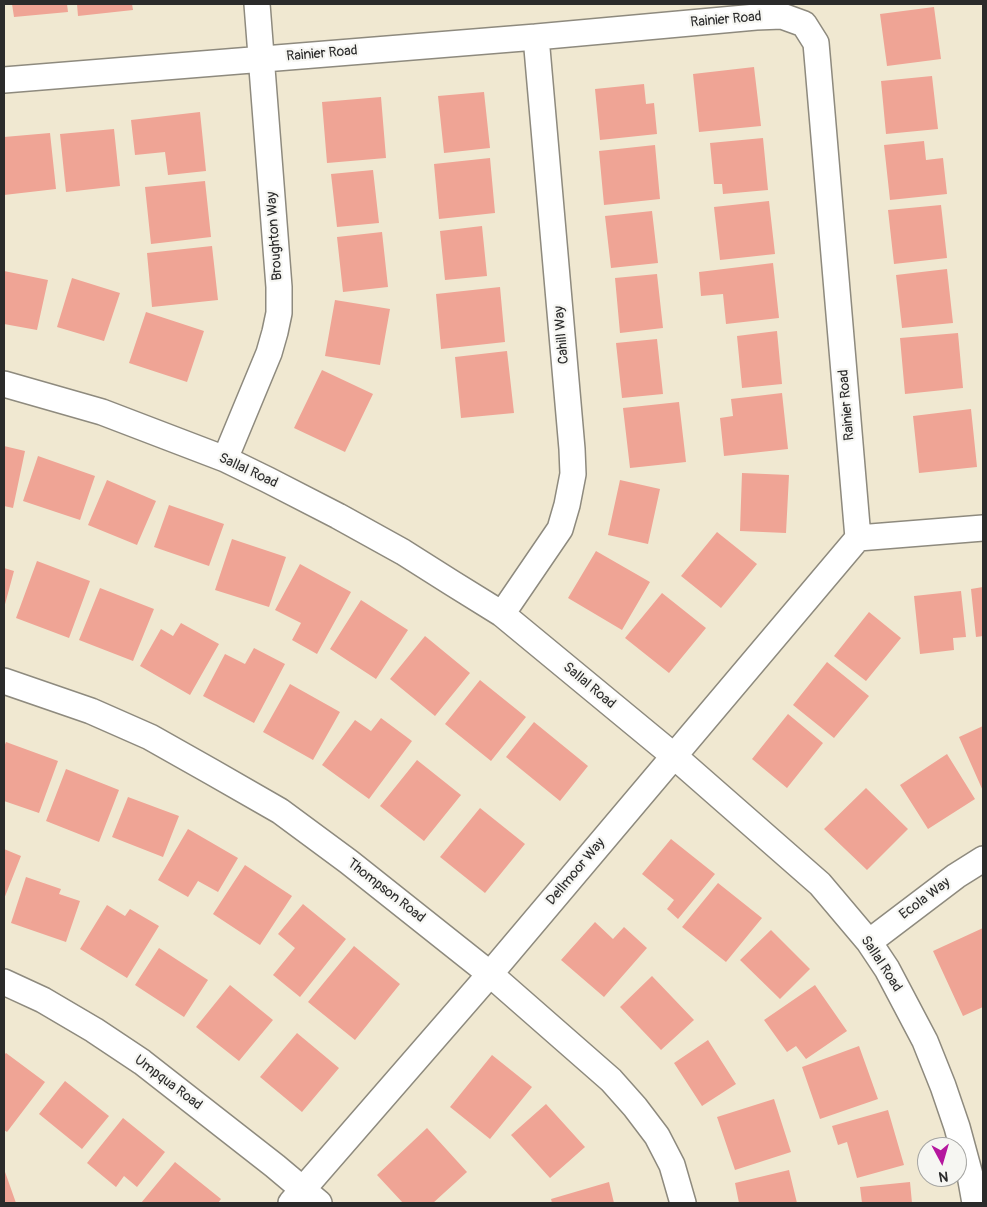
<!DOCTYPE html>
<html>
<head>
<meta charset="utf-8">
<style>
	body { margin:0 }
	#map { position:relative; width:987px; height:1207px; overflow:hidden; background:#f0e8d1; font-family:Pangolin,sans-serif }
	canvas { display:block }
	.frame { position:absolute; inset:0; border:5px solid #2b2b2b; pointer-events:none }
	.north { position:absolute; left:917px; top:1137px; width:50px; height:50px; box-sizing:border-box; background:#f6f6f2; border:1px solid #a5a5a2; border-radius:50%; rotate:174deg; font-size:14px; font-weight:700; line-height:20px; text-align:center; color:#2b2b2b }
	.north::after { content:''; display:block; margin:auto; width:18px; height:22px; background:#b5179e; clip-path:polygon(50% 0,100% 100%,50% 72%,0 100%) }
</style>
</head>
<body>
<div id="map">
<canvas width="987" height="1207"></canvas>
<div class="frame"></div>
<div class="north">N</div>
</div>
<script>
const ctx = document.querySelector('canvas').getContext('2d');
ctx.lineJoin = 'round';
function fillPath(path, color) {
  ctx.fillStyle = color;
  ctx.fill(path, 'evenodd');
}
function strokePath(path, color, width, dash) {
  ctx.strokeStyle = color;
  ctx.lineWidth = width;
  ctx.lineCap = dash ? 'butt' : 'round';
  ctx.setLineDash(dash || []);
  ctx.stroke(path);
}
function label(font, color, halo, rows, align = 'center') {
  ctx.font = font + ' Pangolin,sans-serif';
  ctx.lineWidth = 4.5;
  ctx.setLineDash([]);
  ctx.textBaseline = 'middle';
  ctx.strokeStyle = halo;
  ctx.fillStyle = color;
  for (const [text, x, y, turn = 0] of rows) {
    ctx.save();
    ctx.translate(x, y);
    ctx.rotate((+turn || 0) * Math.PI / 180);
    ctx.textAlign = isNaN(turn) ? turn : align;
    if (halo) ctx.strokeText(text, 0, 0);
    ctx.fillText(text, 0, 0);
    ctx.restore();
  }
}
fillPath(new Path2D(`
	M12,4H67L68,12L14,17Z
	M77,4H132L133,10L78,16Z
	M934,7L941,59L887,66L880,14Z
	M754,67L761,126L699,132L693,74Z
	M932,76L938,129L886,134L881,81Z
	M644,84L646,104L654,103L657,134L600,140L595,89Z
	M484,92L490,148L444,153L438,96Z
	M381,97L386,158L327,163L322,102Z
	M200,112L206,171L168,175L165,152L135,155L131,120Z
	M114,129L120,186L66,192L60,134Z
	M50,133L56,189L4,195V137Z
	M763,138L768,190L723,194L722,184H714L710,143Z
	M924,141L926,160L943,158L947,194L890,200L884,145Z
	M655,145L660,199L604,205L599,151Z
	M490,158L495,213L439,219L434,164Z
	M373,170L379,223L337,227L331,174Z
	M205,181L211,237L151,244L145,187Z
	M769,201L775,254L720,260L714,207Z
	M941,205L947,258L894,264L888,210Z
	M652,211L658,263L611,268L605,216Z
	M482,226L487,276L445,280L440,231Z
	M382,232L388,287L343,292L337,237Z
	M212,246L218,300L152,307L147,253Z
	M773,263L779,318L726,324L723,294L701,296L699,272Z
	M947,269L953,323L902,328L896,275Z
	M4,271L48,280L37,330L4,324Z
	M657,274L663,328L620,333L615,278Z
	M72,278L120,293L104,341L57,327Z
	M500,287L505,342L441,349L436,294Z
	M335,300L390,309L380,365L325,356Z
	M146,312L204,331L187,382L129,363Z
	M777,331L782,384L742,388L737,336Z
	M958,333L963,388L905,394L900,338Z
	M657,339L663,394L622,398L616,343Z
	M507,351L514,413L461,418L455,357Z
	M322,370L373,394L345,452L294,428Z
	M782,393L788,449L724,456L720,418L733,416L731,399Z
	M679,402L686,462L630,468L623,408Z
	M971,409L977,467L919,473L913,416Z
	M4,446L25,451L13,508L4,506Z
	M38,456L95,476L80,520L23,501Z
	M742,473L789,475L786,533L740,531Z
	M107,480L156,501L137,545L88,525Z
	M620,480L660,489L648,544L608,535Z
	M169,505L224,524L209,566L154,547Z
	M717,532L757,564L721,608L681,576Z
	M232,539L286,557L269,607L215,590Z
	M596,551L650,582L622,630L568,598Z
	M37,561L90,581L69,638L16,618Z
	M300,564L351,592L317,654L292,640L301,623L275,610Z
	M4,568L14,571L4,608Z
	M983,587V636L976,637L971,589Z
	M100,588L154,609L133,661L79,640Z
	M961,591L966,637L953,638L954,650L920,654L914,596Z
	M662,593L706,628L669,673L625,638Z
	M361,600L408,630L376,679L330,649Z
	M869,612L901,638L866,681L834,656Z
	M181,623L219,644L190,695L140,666L161,629L173,636Z
	M425,636L470,673L435,716L390,679Z
	M254,648L285,664L254,723L203,696L225,654L245,664Z
	M827,662L869,696L834,738L793,705Z
	M480,680L526,717L491,761L445,724Z
	M290,684L340,712L313,760L263,732Z
	M788,714L823,743L787,788L752,759Z
	M381,718L412,741L369,799L322,765L355,720L371,731Z
	M534,722L588,766L560,801L506,757Z
	M983,726V791L959,737Z
	M6,742L58,761L39,813L4,801V747Z
	M947,754L975,799L928,829L900,785Z
	M417,760L461,795L424,841L380,806Z
	M66,769L119,790L99,842L46,821Z
	M866,788L908,829L867,870L824,829Z
	M128,797L179,816L163,857L112,837Z
	M480,808L525,844L485,893L440,857Z
	M188,829L238,858L218,892L198,881L188,897L158,880Z
	M671,839L715,874L678,919L667,909L674,900L642,874Z
	M4,849L21,856L4,899Z
	M245,865L292,896L260,945L213,914Z
	M26,877L61,889L59,894L80,901L66,942L11,923Z
	M718,883L762,918L726,962L682,927Z
	M303,904L346,939L300,997L273,975L295,948L278,934Z
	M107,905L125,916L130,909L159,926L127,978L80,949Z
	M595,922L613,939L624,927L647,948L604,997L561,960Z
	M983,928V1007L963,1016L933,951Z
	M771,930L810,969L780,999L740,960Z
	M354,946L400,984L355,1040L308,1002Z
	M159,948L208,980L184,1017L135,985Z
	M652,976L694,1020L661,1050L620,1007Z
	M230,985L273,1020L239,1061L196,1027Z
	M815,985L847,1031L806,1059L796,1046L787,1052L764,1020Z
	M297,1033L339,1068L302,1112L260,1077Z
	M708,1040L736,1084L702,1106L674,1063Z
	M859,1046L878,1099L820,1119L802,1067Z
	M6,1053L45,1082L7,1132L4,1130V1055Z
	M492,1055L532,1087L490,1139L450,1107Z
	M65,1081L109,1116L82,1149L39,1114Z
	M774,1099L791,1152L735,1170L717,1117Z
	M546,1104L585,1147L550,1178L511,1135Z
	M888,1110L904,1165L857,1178L847,1142L838,1145L832,1126Z
	M123,1118L165,1152L137,1187L124,1176L116,1187L87,1163Z
	M427,1128L467,1172L433,1203H403L377,1175Z
	M175,1162L221,1199L218,1203H141Z
	M4,1169L16,1203H4Z
	M789,1170L797,1203H739L735,1183Z
	M609,1182L614,1203H552L551,1199Z
	M910,1182L912,1203H862L860,1187Z`), '#efa495');
const minor = new Path2D(`
	M4,80L536,37L756,17L782,16L804,24L816,43L818,66L858,538
	M4,384L102,412L225,459L268,480L338,516L403,552L452,583L502,614L674,756L820,884L869,942L887,969L925,1041L943,1086L957,1127L970,1175L975,1203
	M225,459L269,353L275,332L279,313V287L257,4
	M858,538L983,528
	M502,614L560,529L567,505L573,474L572,449L536,37
	M4,681L91,711L150,737L212,772L280,811L349,862L490,974L611,1080L635,1107L657,1136L672,1165L683,1203
	M869,942L956,876L983,859
	M4,982L43,1000L94,1030L142,1062L275,1166L319,1203
	M291,1203L490,974L858,538`);
strokePath(minor, '#8e8a7e', 28);
strokePath(minor, '#fff', 25);
label('14px', '#2b2b2b', '#f6f6f2', [
	["Rainier Road",726,20,-5],
	["Rainier Road",322,54,-5],
	["Broughton Way",275,236,-94],
	["Cahill Way",562,335,-95],
	["Rainier Road",847,405,-95],
	["Sallal Road",248,471,25],
	["Sallal Road",589,686,40],
	["Dellmoor Way",576,872,-50],
	["Thompson Road",386,891,38],
	["Ecola Way",925,899,-37],
	["Sallal Road",881,964,57],
	["Umpqua Road",168,1083,37]
]);
</script>
</body>
</html>
